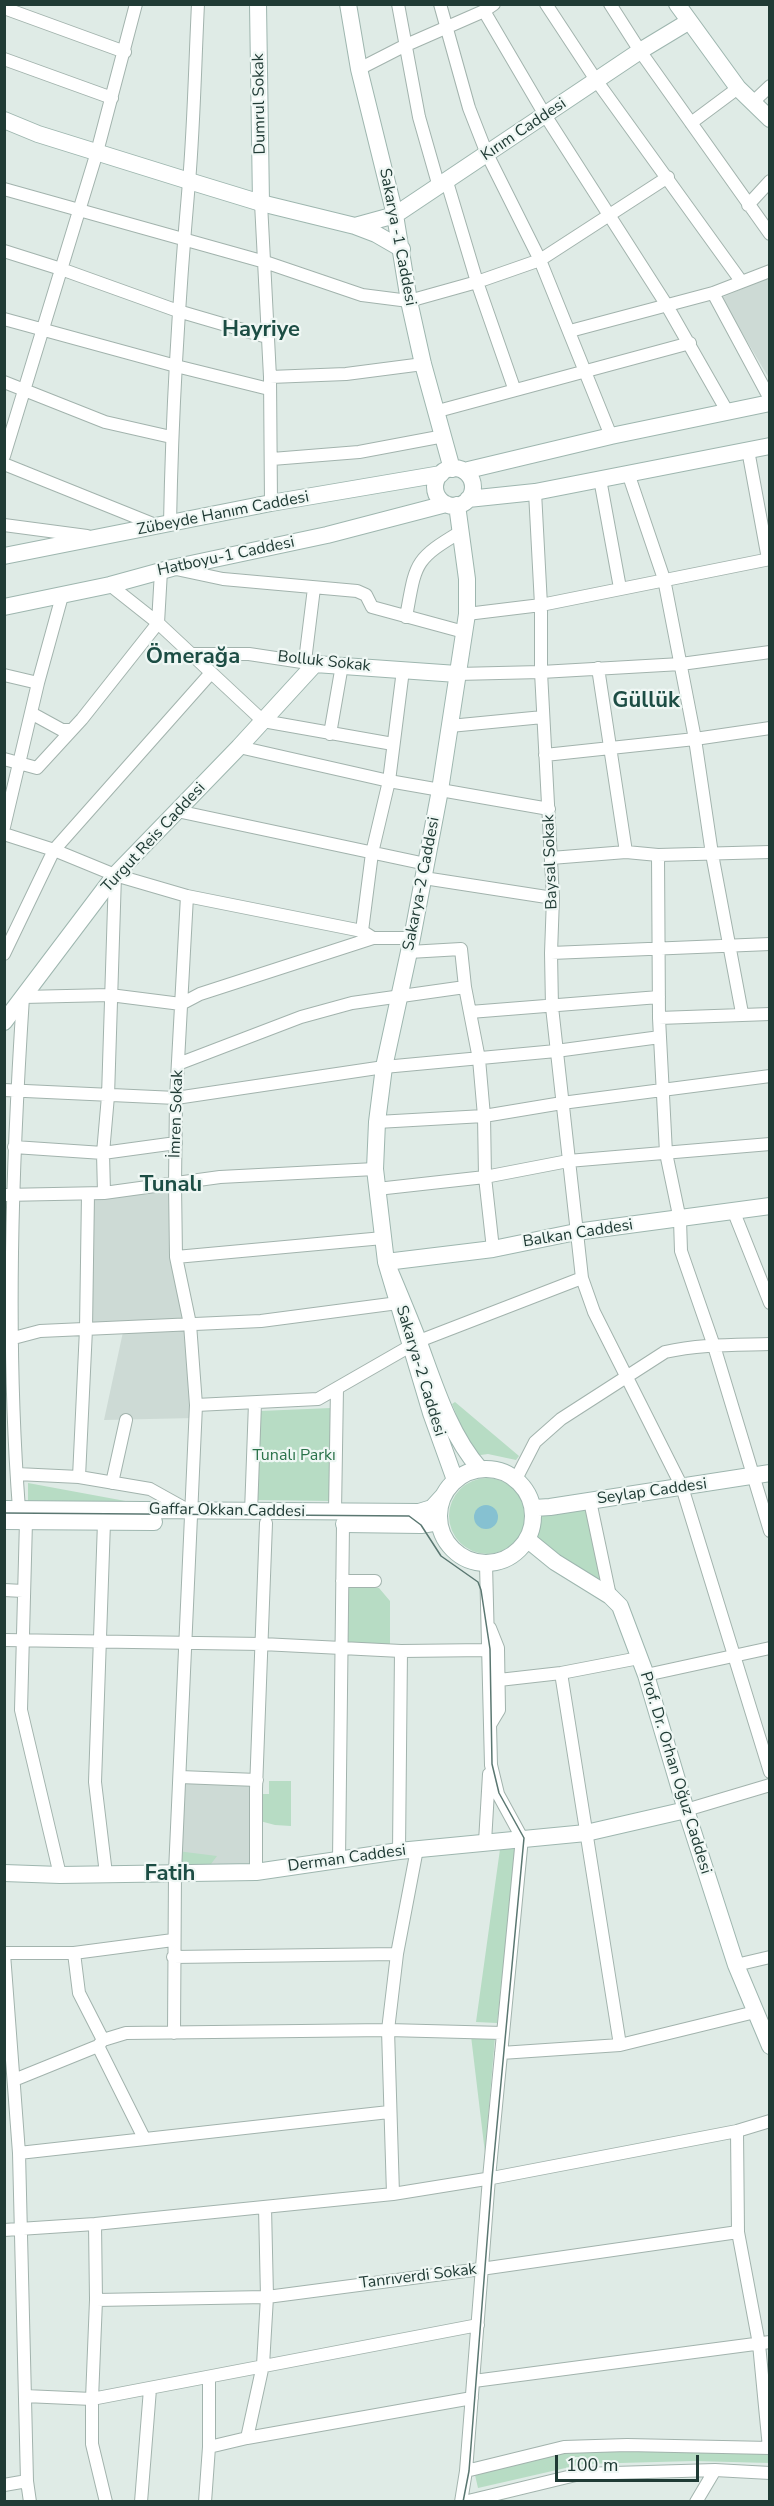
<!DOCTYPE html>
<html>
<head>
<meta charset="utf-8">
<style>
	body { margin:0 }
	#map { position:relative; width:774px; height:2506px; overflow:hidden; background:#dfebe6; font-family:"Nunito Sans",sans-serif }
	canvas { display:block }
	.frame { position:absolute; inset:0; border:6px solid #203b35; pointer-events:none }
	.scale { position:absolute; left:555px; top:2455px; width:144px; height:27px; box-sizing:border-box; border:3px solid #203b35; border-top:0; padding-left:8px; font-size:18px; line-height:21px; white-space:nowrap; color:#203b35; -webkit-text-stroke:4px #eff7f4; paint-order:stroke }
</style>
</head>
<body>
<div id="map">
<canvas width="774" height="2506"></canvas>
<div class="frame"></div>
<div class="scale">100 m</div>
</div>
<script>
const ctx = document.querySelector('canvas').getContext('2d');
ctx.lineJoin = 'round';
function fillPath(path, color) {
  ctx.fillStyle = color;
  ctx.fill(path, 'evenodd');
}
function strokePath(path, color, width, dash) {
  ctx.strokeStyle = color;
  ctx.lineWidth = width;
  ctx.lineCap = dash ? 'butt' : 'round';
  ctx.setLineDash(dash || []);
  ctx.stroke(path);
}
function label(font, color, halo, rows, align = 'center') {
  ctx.font = font + ' "Nunito Sans",sans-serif';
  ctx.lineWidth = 4.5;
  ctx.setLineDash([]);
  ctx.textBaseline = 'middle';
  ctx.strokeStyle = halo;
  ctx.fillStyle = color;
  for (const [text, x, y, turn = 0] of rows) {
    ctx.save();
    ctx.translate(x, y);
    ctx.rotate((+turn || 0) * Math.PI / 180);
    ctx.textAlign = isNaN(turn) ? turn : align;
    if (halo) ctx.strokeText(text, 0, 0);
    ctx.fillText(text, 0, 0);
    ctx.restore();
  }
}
fillPath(new Path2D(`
	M769,277V378L721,298Z
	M175,1184L195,1418L104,1420L123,1332L86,1329L88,1194Z
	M180,1777L257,1780L256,1872H175Z`), '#cddad5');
fillPath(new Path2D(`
	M455,1402L519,1456L516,1460L488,1454L473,1456L452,1404Z
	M331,1408V1501L256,1500L260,1411Z
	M449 1516a38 38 0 1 1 76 0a38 38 0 1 1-76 0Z
	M28,1483L147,1505L28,1503Z
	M589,1505L605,1586L532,1542L536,1517Z
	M342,1586L379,1588L390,1601V1646L340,1644Z
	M269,1781H291V1826L275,1825L256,1820V1794H269Z
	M501,1842H510L516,1849L497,2023L476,2022Z
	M177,1851L217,1856L205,1872H175Z
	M471,2036L495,2037L485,2153Z
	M626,2448L769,2454V2463L694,2461L583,2464L478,2488L475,2475L577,2450Z`), '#b7dcc4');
fillPath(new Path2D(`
	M474 1517a12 12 0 1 1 24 0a12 12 0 1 1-24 0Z`), '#86c1d1');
const street = new Path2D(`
	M398,4L419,117L439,187
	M440,4L469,108L487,154L540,260L611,436
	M546,4L596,80L741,281
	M610,4L640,51L770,234
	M4,8L125,52
	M484,11L545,115L666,304L727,411
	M4,59L112,98
	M359,69L404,46L484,11L494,4
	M752,103L770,86
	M691,123L738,88
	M447,182L477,282L514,388
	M4,189L265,262L362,295L409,301L477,282L540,260L668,177
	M261,203L270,377L271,503
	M748,205L770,181
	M4,251L61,269L178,311L267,337
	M713,293L770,399
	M4,319L176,366L269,389
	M570,331L713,293L770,271
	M270,377L346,374L423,364
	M4,382L105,422L171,437
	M438,411L690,343
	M748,450L768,559
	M4,456L97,152L136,4
	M272,459L359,452L444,436
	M4,464L158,526
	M628,473L664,579L695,739L712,854L742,1013
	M600,479L620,588
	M535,492L541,605V672L553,898L551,953L552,1007L582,1278L594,1312L682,1487L770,1772
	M170,524C172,410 179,296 189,182C194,123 195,64 198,4
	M4,525L87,536
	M176,569L223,579L357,591L366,595L372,607L464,632
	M110,585L158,623L263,721L393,744
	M467,614L541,605L770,559
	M406,617C416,563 413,560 462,531
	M191,654H249L315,664
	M305,661L314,588
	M598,668L626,852
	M457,674L541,672L681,664L770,652
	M4,675L38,683
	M31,713L62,730H71
	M450,726L543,717
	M330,734L342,665
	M239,747L389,781L549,809
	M545,755L695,739L770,728
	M4,759L37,768L82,719L158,623L161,571
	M177,811L426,864
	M4,827L38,683L62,596
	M4,834L54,850L115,875L187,896L362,931L373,938H412
	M658,855L659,1018L666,1153L680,1220L681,1251L714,1346L770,1531
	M551,858L626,852L658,855L770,852
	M424,878L553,898
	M362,931L372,853L389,781L403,670
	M409,952L461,949L465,987L479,1059L484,1116L485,1177L493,1249
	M551,953L770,944
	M4,954L54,850L210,674
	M470,1012L659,997
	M659,1018L770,1014
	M178,1064L301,1017L352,1003L465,987
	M4,1090L176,1098L384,1067L556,1051L660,1037
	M377,1122L484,1116L562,1103L770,1076
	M14,1147L103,1153L176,1143
	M377,1189L485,1177L568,1161L770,1144
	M104,1193L103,1153L108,1096L115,875
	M4,1195L104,1193L220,1177L375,1169
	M733,1210L770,1303
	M176,1257L383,1238
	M6,1340L40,1331L261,1321L398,1303
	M196,1405L318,1399L419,1341L582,1278
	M17,1474L79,1477L150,1489L186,1509
	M79,1477L86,1329L88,1194
	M516,1479L535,1442L561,1419L665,1352C699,1344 735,1345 770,1344
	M112,1483L126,1420
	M590,1501L610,1596
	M19,1509C6,1339 12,1167 23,997L110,995L181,1004L200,994L373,938
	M251,1512L255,1403
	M335,1512L337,1388
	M26,1521L21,1710L60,1875
	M104,1522L95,1782L106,1874
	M342,1581H375
	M4,1590L23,1591
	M4,1640L262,1644L401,1651L488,1650
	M561,1673L620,2045
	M646,1675L770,1648
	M499,1680L561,1673L639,1658
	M490,1725L499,1710L498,1648L490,1628
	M180,1777L257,1780
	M686,1810L770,1785
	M485,1842L489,1774
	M399,1851L401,1651
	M339,1860L343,1524
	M256,1872V1789L266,1523
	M4,1953H74L173,1940
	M74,1953L79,1993L103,2040
	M4,1954L19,2153L27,2481L30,2502
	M173,1957L397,1954
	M736,1965L770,1957
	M174,2033L175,1872L196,1405L190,1324L176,1257L175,1184L176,1098L187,896
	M98,2046L144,2138
	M501,2053L620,2045L755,2012
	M14,2080L98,2046L103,2040L126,2033L388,2030L503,2033
	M737,2131L738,2232L759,2344L769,2448
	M19,2153L389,2112
	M393,2194L388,2030L397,1954L417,1849
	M95,2224L96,2300L92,2399V2444L106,2502
	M4,2230L95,2224L393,2194L492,2178L737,2131L770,2121
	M96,2300L267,2297L481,2269L738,2232
	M474,2381L770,2342
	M25,2396L92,2399L478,2325
	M247,2438L263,2365L267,2297L265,2207
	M209,2447L247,2438L472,2398
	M466,2471L564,2447L627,2445L770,2448
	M4,2485L27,2481
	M141,2502L150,2389
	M205,2502L209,2447V2378
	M461,2502L466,2471L489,2178L522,1838L498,1794L491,1765L486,1564
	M464,2502L580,2474L715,2470L770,2473
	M696,2502L715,2470`);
const secondary = new Path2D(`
	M258,4L261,203
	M348,4L359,69L395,215L409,301L423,364L452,469
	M677,4L738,88L770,119
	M4,120L38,134L189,181L261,203L355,226L395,215L640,51L688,22
	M355,226L376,234L402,249
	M435 487a19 19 0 1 1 38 0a19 19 0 1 1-38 0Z
	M464,471L611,436L770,403
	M468,499L535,492L770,446
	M457,505L467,579V614L440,790L412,938L384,1067L377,1122L375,1169L386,1262L493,1249L576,1232L770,1206
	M4,556L271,503L441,474
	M4,607L110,585L172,568L327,535L446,504
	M4,1022L115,875L239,747L315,664L457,674
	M439 1516a47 47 0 1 1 94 0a47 47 0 1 1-94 0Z
	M455,1480L431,1413L386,1262C397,1288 408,1314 418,1340C434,1383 449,1434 480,1469
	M534,1508L550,1507L770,1473
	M4,1509L419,1512L432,1508L443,1496
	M4,1521L154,1522
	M344,1524L421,1525L439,1522
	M528,1540L555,1562L610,1596L620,1606L646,1675L686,1810L736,1965L770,2046
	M4,1873L60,1875L256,1872L399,1851L586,1833L686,1810`);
strokePath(street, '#a2b3ad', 14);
strokePath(secondary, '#9eb6af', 18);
strokePath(street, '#fff', 12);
strokePath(secondary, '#fff', 16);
strokePath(new Path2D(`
	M4,1513L409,1516L421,1525L441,1556L478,1582L481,1590L490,1649L492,1764L499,1793L524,1838L492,2178L469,2471L463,2502`), '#5a7771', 1.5);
label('16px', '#203b35', '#eff7f4', [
	["Dumrul Sokak",260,104,-91],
	["Kırım Caddesi",524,130,-34],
	["Sakarya -1 Caddesi",397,237,79],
	["Zübeyde Hanım Caddesi",223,514,-11],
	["Hatboyu-1 Caddesi",226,557,-12],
	["Bolluk Sokak",324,662,6],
	["Turgut Reis Caddesi",154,838,-47],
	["Baysal Sokak",551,862,-92],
	["Sakarya-2 Caddesi",422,884,-79],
	["İmren Sokak",177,1114,-88],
	["Balkan Caddesi",578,1234,-9],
	["Sakarya-2 Caddesi",420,1371,73],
	["Seylap Caddesi",652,1492,-8],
	["Gaffar Okkan Caddesi",227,1511,1],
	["Prof. Dr. Orhan Oğuz Caddesi",675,1773,73],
	["Derman Caddesi",347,1859,-8],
	["Tanrıverdi Sokak",418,2277,-7]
]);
label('16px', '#2a724a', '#eff7f4', [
	["Tunalı Parkı",294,1456]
]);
label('bold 22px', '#1c4d44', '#eff7f4', [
	["Hayriye",261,331],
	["Ömerağa",193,658],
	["Güllük",646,702],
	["Tunalı",171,1186],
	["Fatih",170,1875]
]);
</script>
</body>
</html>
